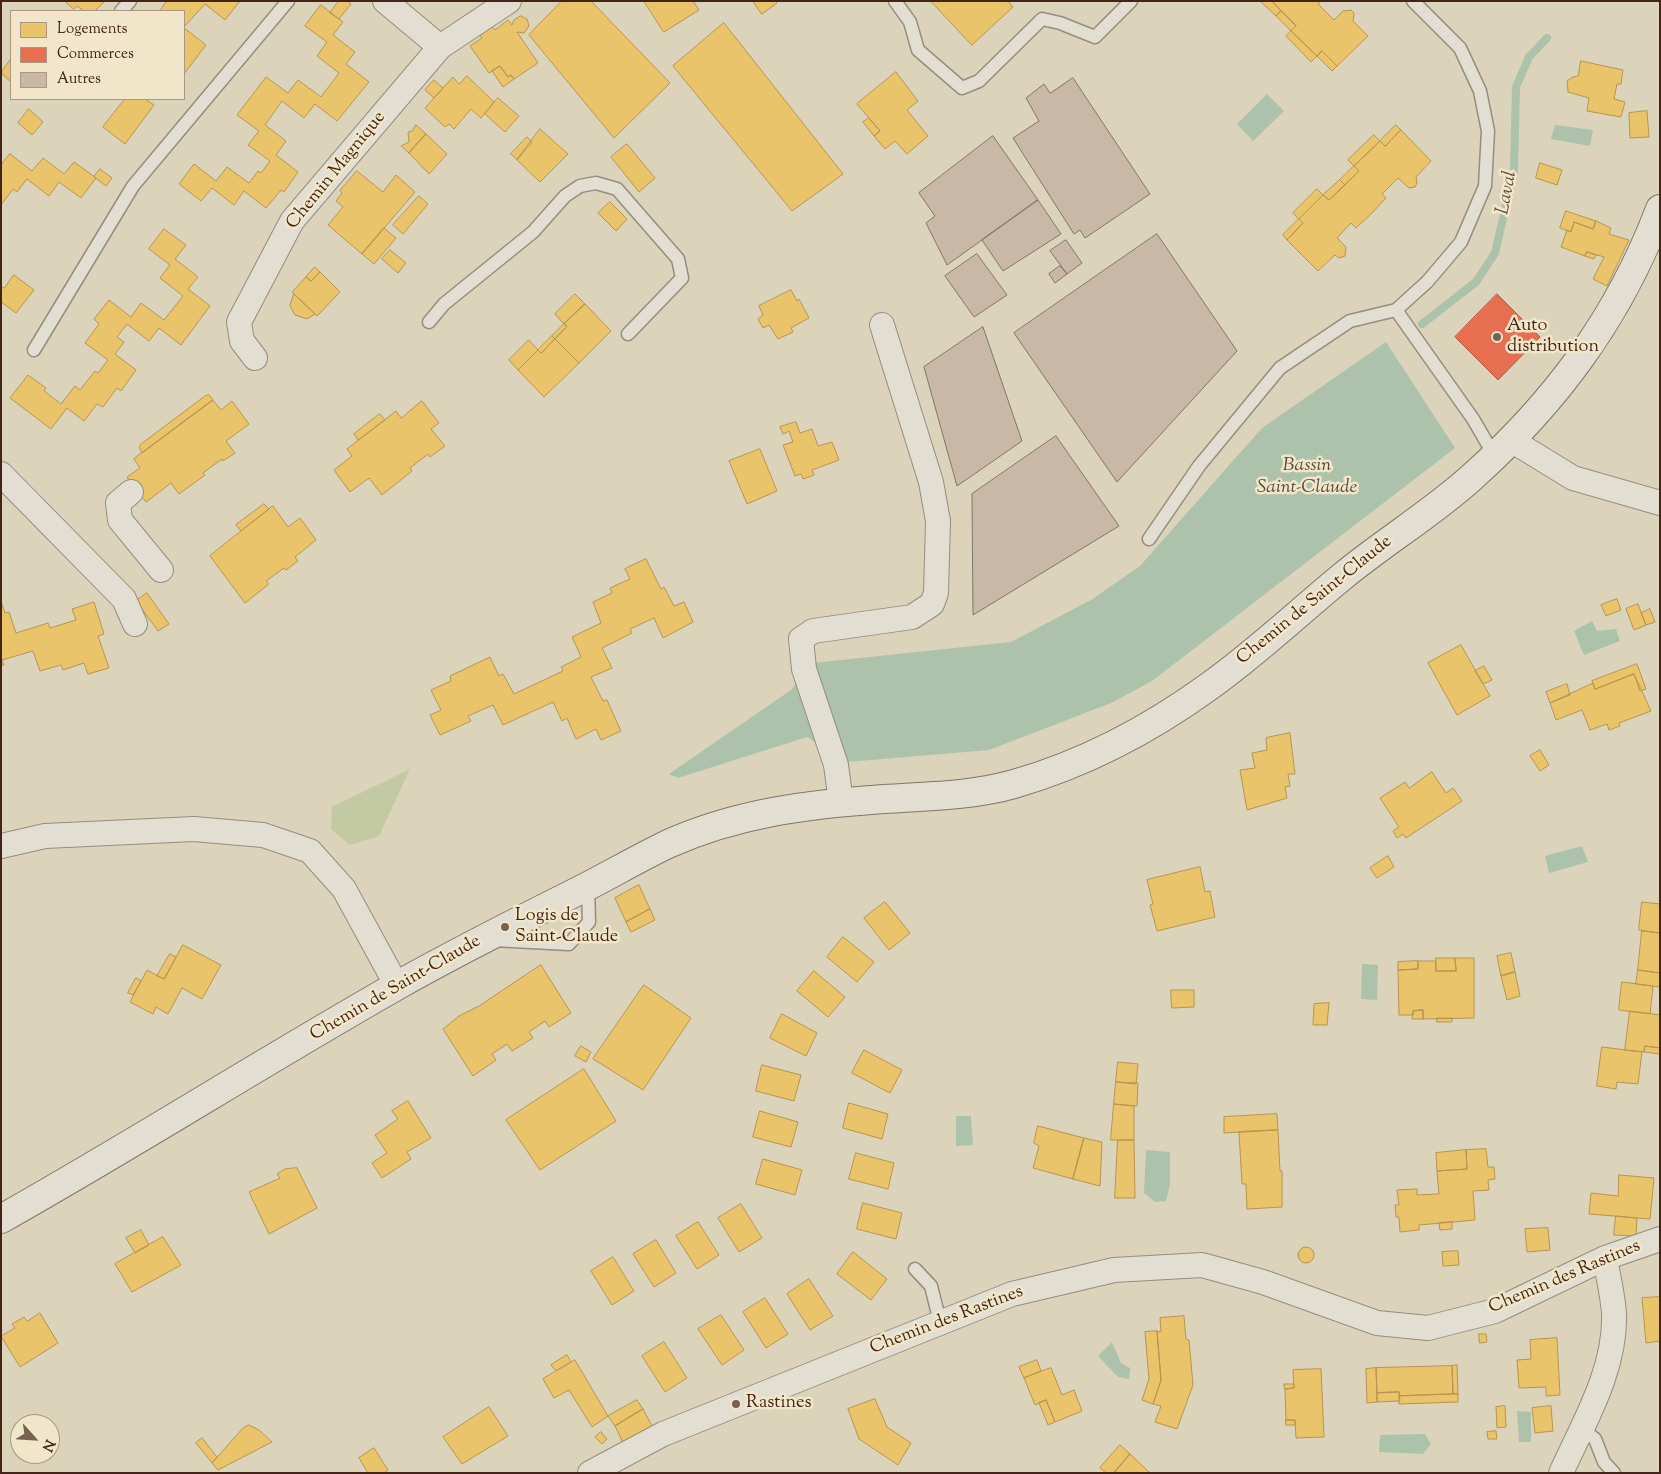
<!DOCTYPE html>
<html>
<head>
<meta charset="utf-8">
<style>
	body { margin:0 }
	#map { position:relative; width:1661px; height:1474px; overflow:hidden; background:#dbd3ba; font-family:"Sorts Mill Goudy",serif }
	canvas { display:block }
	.frame { position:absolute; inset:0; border:2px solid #432417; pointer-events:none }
	.legend { position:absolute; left:10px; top:10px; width:175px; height:90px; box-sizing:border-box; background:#f1e6c9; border:1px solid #ab9882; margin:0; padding:6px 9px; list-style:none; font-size:15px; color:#432417 }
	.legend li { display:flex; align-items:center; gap:10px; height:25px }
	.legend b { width:25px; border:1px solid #ab9882 }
	.north { position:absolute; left:10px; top:1414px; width:50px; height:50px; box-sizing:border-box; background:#f1e6c9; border:1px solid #ab9882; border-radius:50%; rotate:116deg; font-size:14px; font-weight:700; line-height:20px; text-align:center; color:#432417 }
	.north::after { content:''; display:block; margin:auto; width:18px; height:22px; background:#786150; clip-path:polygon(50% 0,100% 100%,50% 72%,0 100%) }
</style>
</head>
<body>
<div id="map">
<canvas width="1661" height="1474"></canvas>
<div class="frame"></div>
<ul class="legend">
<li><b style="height:14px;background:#e9c46a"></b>Logements</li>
<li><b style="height:14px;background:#e76f51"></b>Commerces</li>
<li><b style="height:14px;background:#c9b8a6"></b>Autres</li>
</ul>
<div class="north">N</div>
</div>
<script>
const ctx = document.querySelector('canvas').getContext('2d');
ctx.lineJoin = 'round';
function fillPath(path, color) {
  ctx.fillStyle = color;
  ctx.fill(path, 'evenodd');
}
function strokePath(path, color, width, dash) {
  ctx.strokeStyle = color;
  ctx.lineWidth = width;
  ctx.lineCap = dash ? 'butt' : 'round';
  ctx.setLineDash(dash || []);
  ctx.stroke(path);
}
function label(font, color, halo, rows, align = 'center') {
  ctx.font = font + ' "Sorts Mill Goudy",serif';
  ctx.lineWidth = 5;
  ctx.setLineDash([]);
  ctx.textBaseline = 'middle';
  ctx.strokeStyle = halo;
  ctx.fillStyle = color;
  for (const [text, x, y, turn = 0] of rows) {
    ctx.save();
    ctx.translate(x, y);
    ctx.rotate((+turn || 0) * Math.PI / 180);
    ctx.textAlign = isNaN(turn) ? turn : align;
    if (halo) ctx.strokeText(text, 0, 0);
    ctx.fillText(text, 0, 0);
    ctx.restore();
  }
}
fillPath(new Path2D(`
	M410,769L379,836L350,845L331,829L332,807Z`), '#c3c9a2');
fillPath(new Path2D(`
	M1267,94L1284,111L1253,141L1237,124Z
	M1555,125L1593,130L1590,146L1551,139Z
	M1386,342L1455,448L1152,681L1111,703L989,750L847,762L807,737L678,778L669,774L791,690L813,663L1011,642L1091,600L1140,566L1262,428Z
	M1592,621L1597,631L1616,629L1620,641L1584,655L1574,631Z
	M1582,846L1588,862L1549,873L1545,856Z
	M1362,964L1378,965L1377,1000L1361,999Z
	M956,1116H971L973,1145L956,1146Z
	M1146,1150L1170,1152V1184L1166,1201L1155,1202L1144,1193Z
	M1112,1342L1121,1363L1130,1368L1129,1379L1118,1377L1098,1356Z
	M1517,1411L1531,1412V1442H1519Z
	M1425,1434L1431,1444L1423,1454L1379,1452L1380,1435Z`), '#adc2ab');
const homes = new Path2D(`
	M65,1H105L95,11H84L77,6L74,9Z
	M167,1H240L225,20L205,4L184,27V11H160Z
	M339,1H347L351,4L339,19L330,13Z
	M562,1H591L670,83L614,138L529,35Z
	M644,1H693L699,10L664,32Z
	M753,1H776L777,3L762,14Z
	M931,1H1008L1013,7L972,45Z
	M1272,1L1281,11L1276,16L1261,2Z
	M1272,1H1321L1318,4L1334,20L1343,11L1351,10L1354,13L1353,21L1368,36L1337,66L1322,51L1317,56L1291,31L1296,26Z
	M321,5L343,22L333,35L355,52L346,64L369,82L337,121L315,104L304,118L282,101L265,125L286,141L276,155L298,172L284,192L281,190L266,208L244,191L234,205L212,188L201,201L179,184L194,164L216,181L227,167L249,183L258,171L261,173L270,161L248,145L259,131L237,115L266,77L288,93L298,80L321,97L339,73L317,56L327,42L305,26Z
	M1281,11L1296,26L1291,31L1276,16Z
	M521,16L527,19L529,26L524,33L517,32L538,63L514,79L511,75L508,77L500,66L489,73L470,46L482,38L478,32L490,24L495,30L508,20L512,25L514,20Z
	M724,23L843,174L792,211L673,66Z
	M184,28L206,45L184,74Z
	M1291,31L1317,56L1311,62L1286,36Z
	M1322,51L1337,66L1332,71L1317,56Z
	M11,59V82L1,73Z
	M1581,61L1623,70L1621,84H1617L1614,99L1625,102L1621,117L1587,111L1589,98L1568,92L1567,81L1573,77L1578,76Z
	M500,66L508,77L511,75L514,79L503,87L492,71Z
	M896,72L918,101L907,110L928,136L907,154L895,141L885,149L874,136L880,131L857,104Z
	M467,76L494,102L481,118L471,109L454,129L449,124L445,127L425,108L453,77L459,84Z
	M434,80L443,88L434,98L425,90Z
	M498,98L519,116L505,132L485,114Z
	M125,99H145L154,105L125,144L103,127Z
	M29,109L43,122L32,135L18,123Z
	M1647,111L1649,137L1630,138L1629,113Z
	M869,118L880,131L874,136L863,122Z
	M416,125L426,134L409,153L401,146L409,142L408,132L412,131Z
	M1396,125L1401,130L1385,146L1380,141Z
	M540,129L568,154L540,182L517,160Z
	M1401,130L1431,161L1416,177L1417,183L1415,187L1409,188L1398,178L1382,194L1386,198L1372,213L1356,228L1351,223L1337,238L1346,247L1345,256L1339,258L1335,255L1318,271L1287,240L1303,223L1299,219L1323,195L1329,200L1359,171L1354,166L1380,141L1385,146Z
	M426,134L447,154L429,174L409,153Z
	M1374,135L1380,141L1354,166L1348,160Z
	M527,137L532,142L517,160L511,154Z
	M627,144L655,178L639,192L611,157Z
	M10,154L32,171L43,158L64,174L74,162L96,178L81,198L59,182L49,196L27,179L17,192L13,189L1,205V165Z
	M1540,163L1562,170L1557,185L1536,178Z
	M1354,166L1359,171L1345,185L1340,180Z
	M100,169L112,178L106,186L94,177Z
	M357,171L383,192L396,175L415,192L362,254L328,225L343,207L336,201L342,193L340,191Z
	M1340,180L1345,185L1329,200L1323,195Z
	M1317,189L1323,195L1299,219L1293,213Z
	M419,196L428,204L403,234L393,225Z
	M610,202L627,219L616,231L598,213Z
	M1566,211L1596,221L1593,229L1574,222L1571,232L1560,228Z
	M1299,219L1303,223L1287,240L1283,235Z
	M1596,221L1611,228L1609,234L1629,240L1607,286L1593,279L1604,257L1587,252L1585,256L1561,247L1567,230L1571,232L1574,222L1593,229Z
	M384,228L396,238L374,264L362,254Z
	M164,229L186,245L175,259L198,277L188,289L210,306L181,345L159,328L149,341L127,324L117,337L124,342L115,354L136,370L121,391L117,388L103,407L97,404L84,421L67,408L51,429L10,398L28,375L46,388L44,391L61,404L75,386L80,390L95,371L98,373L108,360L85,343L99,324L94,319L109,300L131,317L141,303L164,320L183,296L160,278L170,265L149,249Z
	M390,250L406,263L398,273L382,259Z
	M1587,252L1596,255L1594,259L1585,256Z
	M315,267L320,272L311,281L306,277Z
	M320,272L340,292L317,316L292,292L306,277L311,281Z
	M14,275L34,290L16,313L1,302V286L4,288Z
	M791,290L797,301L799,299L809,318L791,328L793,332L778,339L769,325L763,328L758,319L763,315L759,306Z
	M294,294L315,314L307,319L295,315L290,306Z
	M575,294L585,304L564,324L555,314Z
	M585,304L611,331L579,363L555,339L567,326L564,324Z
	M564,324L567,326L555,339L552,336Z
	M552,336L555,339L541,353L538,350Z
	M555,339L579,363L544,397L518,370L538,350L541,353Z
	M529,340L538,350L518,370L509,360Z
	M209,395L213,400L142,453L139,447L141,444L205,396Z
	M213,400L221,410L232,401L249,424L226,441L235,453L223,461L222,459L203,473L205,475L179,494L171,483L146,502L127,477L140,468L134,459Z
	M422,401L439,423L431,429L445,446L430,457L428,454L410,468L412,471L382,495L369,478L350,492L334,470L352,456L347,449L396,411L401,418Z
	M380,414L385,420L358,440L354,434Z
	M796,422L800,433L812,429L818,446L832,442L839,460L812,470L814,475L803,479L801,474L795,476L783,445L793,442L789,431L783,434L780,427Z
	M760,449L777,491L747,504L729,461Z
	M264,504L269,509L241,531L236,525Z
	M273,506L288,527L300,518L316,540L295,557L298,561L286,570L284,568L266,581L269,584L245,603L210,556Z
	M646,559L661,589L664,587L674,606L684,602L693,622L663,638L654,618L630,629L632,633L602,648L612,668L591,677L603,701L607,700L621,731L601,740L596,729L576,739L567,718L562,721L553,702L503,725L493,705L468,716L471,721L440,735L430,715L441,710L431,690L451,681L450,676L490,657L499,676L503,674L514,694L563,671L561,667L581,657L572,637L601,623L593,602L612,593L610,588L630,579L625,569Z
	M147,593L169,624L158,631L136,601Z
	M1617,599L1621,610L1606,616L1601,605Z
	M1,601L5,613L9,612L16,633L48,623L50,628L76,620L72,609L94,602L104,634L98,636L109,668L88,674L84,663L63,670L61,665L40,671L33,651L2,660L4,665L1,666Z
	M1638,604L1646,625L1634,630L1626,609Z
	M1650,609L1655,622L1646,625L1641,613Z
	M1461,645L1490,696L1457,715L1428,663Z
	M1637,664L1646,689L1640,691L1634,674L1595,689L1592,681Z
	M1484,666L1492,680L1483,684L1475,671Z
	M1634,674L1651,711L1619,723L1620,726L1609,730L1607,724L1590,730L1582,710L1556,720L1550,703L1593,683L1595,689Z
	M1567,684L1570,695L1550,703L1546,692Z
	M1290,733L1295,774H1288L1290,786L1285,787L1287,798L1247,810L1240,770L1255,768L1252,753L1267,750L1266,738Z
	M1540,750L1549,765L1540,771L1530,756Z
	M1432,772L1446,793L1453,788L1462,801L1406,838L1403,834L1397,838L1393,831L1399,827L1380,798L1405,782L1409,788Z
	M1388,856L1394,867L1377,878L1370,868Z
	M1200,867L1205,892L1210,891L1215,917L1157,931L1150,905L1153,904L1147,880Z
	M639,885L650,909L626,922L615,898Z
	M885,902L910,933L889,950L864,918Z
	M1642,902L1660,904V933L1639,930Z
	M650,909L655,920L631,932L626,922Z
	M1642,931L1660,933V973L1638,970Z
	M843,937L874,962L857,982L827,957Z
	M183,945L221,965L202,999L182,988L168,1014L156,1007L153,1014L130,1002L147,970L164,979Z
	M1511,953L1515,972L1501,976L1497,956Z
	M170,954L176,957L164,979L157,976Z
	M1436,958H1455L1456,971H1436Z
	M1455,958H1474V1018L1423,1019V1010L1413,1011V1015H1399L1398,970L1418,969V961H1436V971H1456Z
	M1418,961V969L1398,970V962Z
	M541,965L571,1013L549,1027L545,1021L529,1032L533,1038L512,1051L507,1044L492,1054L496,1060L473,1076L443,1029L459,1016L479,1006Z
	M1638,970L1660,973V987L1636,984Z
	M814,971L845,997L828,1017L797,991Z
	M1515,972L1520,996L1507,1000L1501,976Z
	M136,978L141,981L133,995L128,993Z
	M1622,982L1653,986L1650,1014L1619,1010Z
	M644,985L691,1018L643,1090L593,1059Z
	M1171,990H1194V1007L1172,1008Z
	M1329,1003L1327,1025H1313L1314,1004Z
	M1423,1010V1019H1412L1413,1011Z
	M1630,1011L1660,1015V1048L1645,1046L1644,1052L1625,1050Z
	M782,1014L817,1033L806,1056L770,1038Z
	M1437,1018H1452V1022H1437Z
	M581,1046L591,1052L586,1062L575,1056Z
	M1645,1046L1660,1048V1054L1644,1052Z
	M1602,1047L1642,1052L1638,1084L1617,1082L1616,1089L1597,1086Z
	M864,1050L902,1070L890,1093L852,1073Z
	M1118,1062L1138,1064L1136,1084L1116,1082Z
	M762,1065L801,1075L794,1101L756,1091Z
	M584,1069L616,1121L540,1170L506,1120Z
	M1116,1082L1138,1083L1137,1106L1114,1104Z
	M408,1101L431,1138L407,1152L411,1159L382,1178L372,1163L387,1153L375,1135L398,1119L392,1111Z
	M849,1103L888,1114L882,1139L843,1128Z
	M1114,1104L1134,1106V1140H1111Z
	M760,1111L798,1122L791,1147L753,1137Z
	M1277,1114L1278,1130L1224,1133V1117Z
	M1038,1126L1084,1138L1073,1179L1033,1168L1039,1146L1034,1143Z
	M1278,1130L1280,1171H1282V1207L1247,1209L1246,1184H1242L1239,1132Z
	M1084,1138L1102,1142L1100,1186L1073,1179Z
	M1118,1140H1134L1135,1198H1115Z
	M1486,1149L1488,1167H1494L1495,1179L1488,1180L1489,1190L1473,1191L1475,1220L1419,1225V1230L1400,1232L1399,1217H1396L1395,1205H1399L1397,1190L1417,1189V1195L1439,1194L1437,1171L1467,1169L1466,1150Z
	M1466,1150L1467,1169L1437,1171L1436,1153Z
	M856,1153L894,1163L888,1189L849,1179Z
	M763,1159L802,1170L795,1195L756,1184Z
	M297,1168L317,1208L269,1234L249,1192L280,1178L277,1174L285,1169Z
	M1619,1175L1654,1178L1650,1219L1589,1214L1591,1193L1618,1196Z
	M863,1203L902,1213L896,1239L857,1229Z
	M741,1204L762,1238L739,1252L718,1218Z
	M1616,1216L1637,1218L1636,1236L1614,1235Z
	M698,1222L719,1255L697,1269L676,1236Z
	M1452,1222V1229L1440,1230L1439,1223Z
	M1548,1228L1550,1250L1527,1252L1525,1229Z
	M141,1230L149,1245L135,1253L126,1238Z
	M163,1237L181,1265L132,1292L115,1264Z
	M656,1240L676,1273L654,1287L633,1254Z
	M1298 1255a8 8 0 1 1 16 0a8 8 0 1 1-16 0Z
	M1458,1251L1459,1265L1443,1266L1442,1252Z
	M853,1252L887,1279L871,1300L837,1274Z
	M613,1257L634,1291L612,1305L591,1271Z
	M809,1279L833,1316L810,1330L787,1294Z
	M1660,1297V1341L1646,1343L1642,1298Z
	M765,1298L788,1334L766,1348L743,1312Z
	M40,1313L58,1343L20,1367L1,1336L15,1328L12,1324L24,1317L27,1321Z
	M721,1315L744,1350L722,1365L698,1329Z
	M1184,1316L1186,1339L1189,1340L1193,1385L1177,1429L1155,1422L1161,1406L1153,1404L1161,1380L1157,1331L1161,1332L1160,1318Z
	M1157,1331L1161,1380L1153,1404L1142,1400L1149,1379L1145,1332Z
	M1479,1334H1486L1487,1342L1480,1343Z
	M1557,1338L1560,1395L1546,1396V1387L1519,1388L1517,1360L1531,1359L1530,1340Z
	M664,1342L687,1378L665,1392L642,1356Z
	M567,1355L571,1362L556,1371L551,1365Z
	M575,1360L608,1416L592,1427L569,1390L554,1398L543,1379Z
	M1037,1360L1041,1371L1024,1378L1019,1367Z
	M1457,1365L1458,1394H1453L1452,1366Z
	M1452,1366L1453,1394L1399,1396V1392L1377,1393L1376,1368Z
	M1051,1368L1062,1395L1074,1390L1082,1411L1055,1422L1046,1400L1035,1405L1024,1378Z
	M1376,1368L1377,1402L1367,1403L1366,1369Z
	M1321,1369L1324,1437L1296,1438L1295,1420H1286L1285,1389L1294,1388L1293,1370Z
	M1284,1384H1294V1388L1285,1389Z
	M1399,1392L1400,1401L1377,1402V1393Z
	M1458,1394V1402L1399,1404V1396Z
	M875,1399L887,1427L911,1443L898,1465L859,1439L848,1409Z
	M637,1400L643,1409L615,1426L608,1416Z
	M1046,1400L1055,1422L1048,1425L1039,1403Z
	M1505,1406L1506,1427L1497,1428L1496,1407Z
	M1551,1406L1553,1431L1535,1433L1532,1408Z
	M489,1407L508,1436L462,1464L443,1437Z
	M643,1409L654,1430L624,1445L615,1426Z
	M1286,1420H1295V1425H1286Z
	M249,1425L259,1430L272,1442L218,1470L212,1463L243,1428Z
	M1496,1431L1497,1439H1488L1487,1432Z
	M601,1432L607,1439L602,1444L595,1437Z
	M202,1438L217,1457L212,1463L196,1443Z
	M1120,1445L1130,1454L1114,1473H1106L1100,1468Z
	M374,1448L388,1470L384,1473H368L359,1458Z
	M1130,1454L1149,1472L1148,1473H1114Z`);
fillPath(homes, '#e9c46a');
strokePath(homes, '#b79451', 1);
const shops = new Path2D(`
	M1497,294L1540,337L1498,380L1455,337Z`);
fillPath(shops, '#e76f51');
strokePath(shops, '#b65840', 1);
strokePath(new Path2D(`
	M1422,324L1476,282L1495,253L1514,171L1516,87L1529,57L1547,38`), '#adc2ab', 8);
const building = new Path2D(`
	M1073,78L1150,194L1085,238L1080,230L1074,234L1013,138L1039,121L1026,98L1044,84L1050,93Z
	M993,136L1038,200L947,265L926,223L935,216L919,193Z
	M1038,200L1061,234L1003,271L982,240Z
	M1157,234L1237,351L1117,482L1014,333Z
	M1066,240L1082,263L1067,274L1050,251Z
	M977,254L1007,295L974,317L945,276Z
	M1060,266L1067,274L1055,283L1049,274Z
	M983,327L1022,441L957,486L924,367Z
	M1056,436L1119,526L973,615L972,494Z`);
fillPath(building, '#c9b8a6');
strokePath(building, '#807668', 1);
const lane = new Path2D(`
	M895,1L910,22L918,50L962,88L979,81L1042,19L1060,23L1095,37L1131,1
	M1413,1L1460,48L1480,91L1488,131L1485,186L1461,242L1427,282L1396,310L1473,419L1494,455
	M121,11L130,1
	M429,322L444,304L533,232L565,196L580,186L596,183L617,189L678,259L682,278L628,334
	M34,350L133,186L288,1
	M1149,539L1199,466L1280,368L1350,321L1396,310
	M493,940L569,944
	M569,944L589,922L588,886
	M915,1269L931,1286L940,1322
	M1581,1428L1595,1439L1604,1462L1614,1473`);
const street = new Path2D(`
	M440,47L509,1
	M255,358L242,341L239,322L292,221L440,47L385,1
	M1511,440L1573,478L1660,503
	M1,474L124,599L135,624
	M131,492L118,503L120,520L161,570
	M841,802L836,765L804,669L801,639L813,631L912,617L932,604L936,593L938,521L931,482L882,325
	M1,846L45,836L194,829L263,835L310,851L344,889L397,986
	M590,1473L663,1434L1012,1294L1114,1270L1202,1265L1263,1282L1377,1323L1428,1328L1495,1311L1605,1258L1660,1239
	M1561,1473C1583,1424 1616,1370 1614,1314C1613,1296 1608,1276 1605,1258`);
const secondary = new Path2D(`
	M1,1219C136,1143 266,1060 400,984C462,949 525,918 588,886C615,872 641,857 668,844C737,813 809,804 884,799C927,796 972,796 1014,784C1084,764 1152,728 1211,685C1257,652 1299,612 1343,576C1384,542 1431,514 1471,478C1556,402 1619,317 1660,209`);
strokePath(lane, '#958d7e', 15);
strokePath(street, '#958d7e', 26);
strokePath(secondary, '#807668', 30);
strokePath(lane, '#e3ded2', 12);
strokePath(street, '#e3ded2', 24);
strokePath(secondary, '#e3ded2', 28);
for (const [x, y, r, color] of [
	[1497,337,5,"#786150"],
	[505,927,5,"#786150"],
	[736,1404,5,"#786150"]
]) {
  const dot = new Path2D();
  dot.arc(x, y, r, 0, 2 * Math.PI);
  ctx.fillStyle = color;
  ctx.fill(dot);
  strokePath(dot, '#f1e6c9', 2);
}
label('18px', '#432417', '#f1e6c9', [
	["Chemin Magnique",337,171,-51],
	["Chemin de Saint-Claude",1315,601,-39],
	["Chemin de Saint-Claude",396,989,-30],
	["Chemin des Rastines",1565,1278,-23],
	["Chemin des Rastines",947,1321,-21]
]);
label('18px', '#432417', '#f1e6c9', [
	["Auto",1507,327],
	["distribution",1507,348],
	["Logis de",515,917],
	["Saint-Claude",515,938],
	["Rastines",746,1404]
], 'left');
label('italic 19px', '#584a3a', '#f1e6c9', [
	["Laval",1508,193,-79],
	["Bassin",1307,467],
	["Saint-Claude",1307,489]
]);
</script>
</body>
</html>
